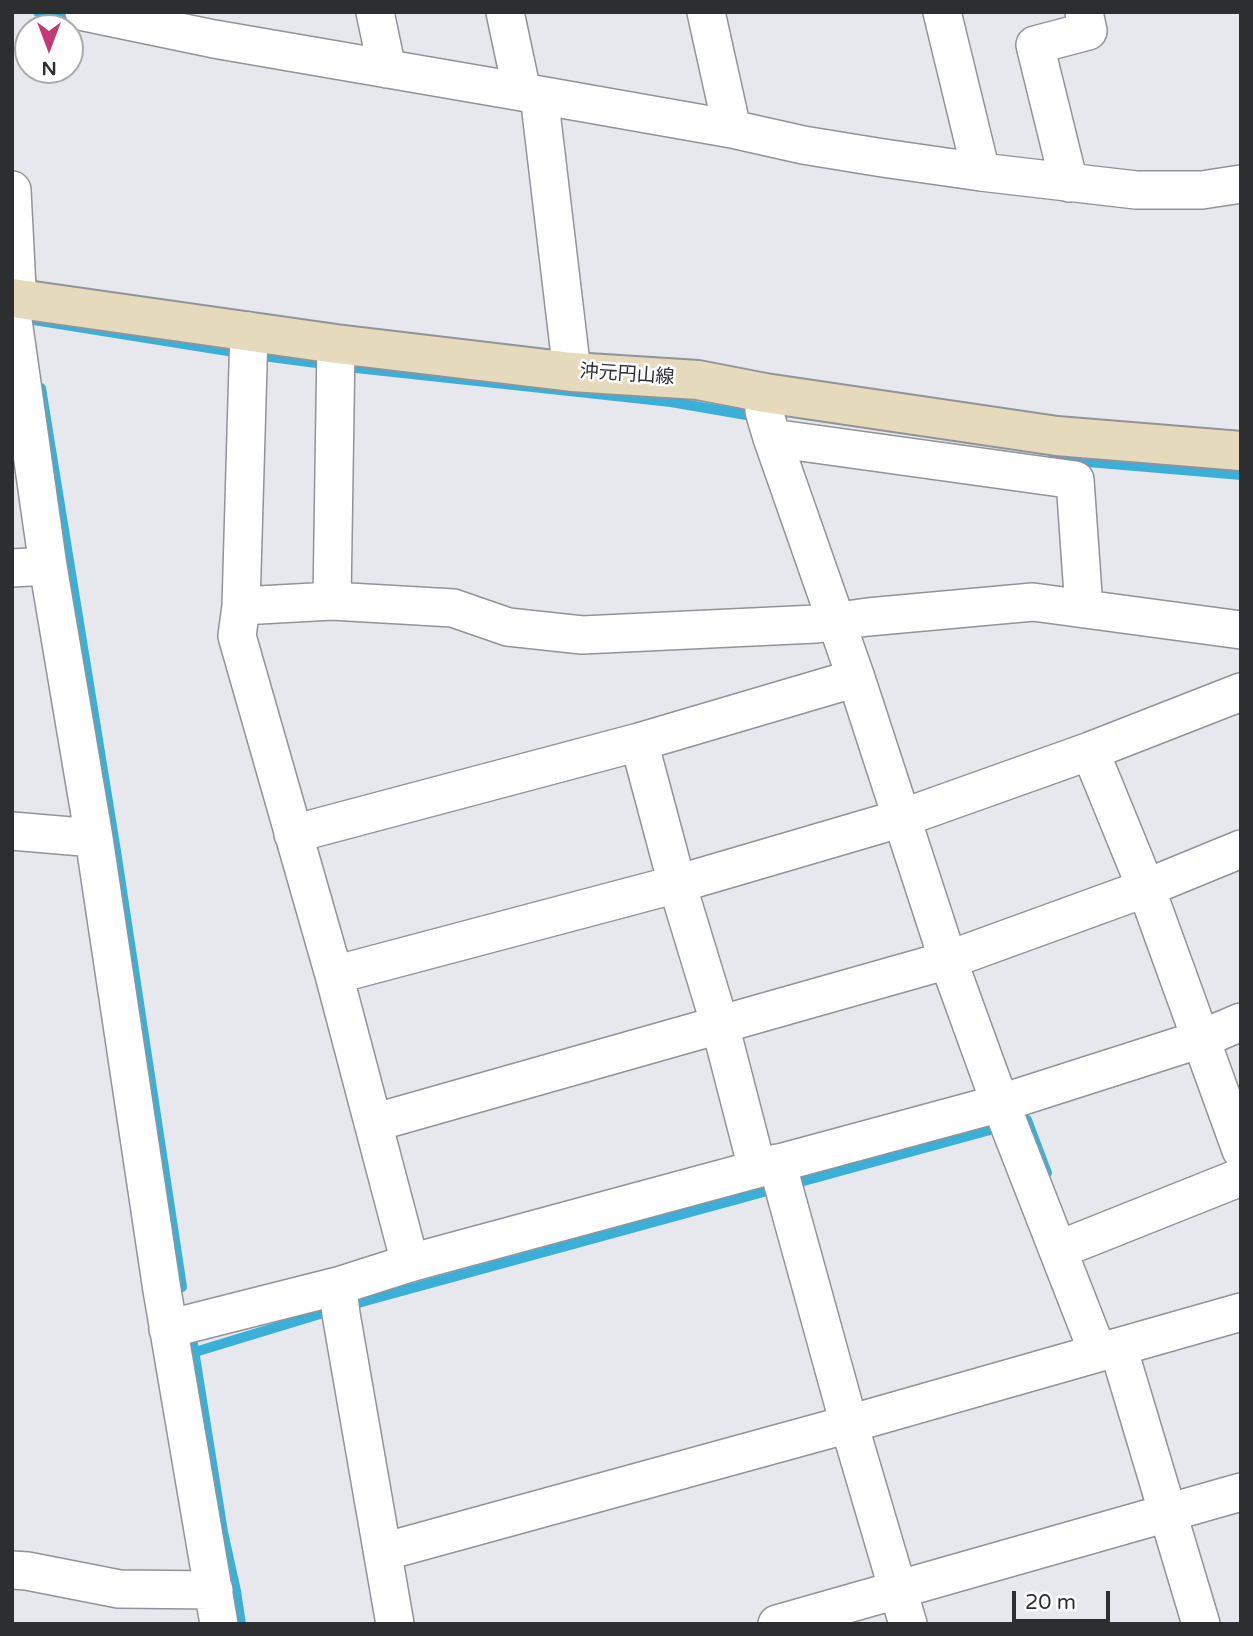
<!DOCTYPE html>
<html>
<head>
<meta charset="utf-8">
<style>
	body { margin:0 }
	#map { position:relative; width:1253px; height:1636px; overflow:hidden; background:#e7e8ee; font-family:"Varela Round",sans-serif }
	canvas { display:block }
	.frame { position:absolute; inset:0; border:14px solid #2d2e30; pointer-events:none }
	.north { position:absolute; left:14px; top:14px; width:70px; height:70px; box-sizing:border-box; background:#fff; border:2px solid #ababac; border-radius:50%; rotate:180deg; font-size:19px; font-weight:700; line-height:28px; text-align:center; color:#2d2e30 }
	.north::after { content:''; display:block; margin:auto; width:24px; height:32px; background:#c23974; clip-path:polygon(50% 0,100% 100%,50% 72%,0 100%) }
	.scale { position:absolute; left:1012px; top:1591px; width:98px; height:32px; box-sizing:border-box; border:4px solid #2d2e30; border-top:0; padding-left:9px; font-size:21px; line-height:24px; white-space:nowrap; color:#2d2e30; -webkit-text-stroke:5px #fff; paint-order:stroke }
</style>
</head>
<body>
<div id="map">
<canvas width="1253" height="1636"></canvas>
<div class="frame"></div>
<div class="north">N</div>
<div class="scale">20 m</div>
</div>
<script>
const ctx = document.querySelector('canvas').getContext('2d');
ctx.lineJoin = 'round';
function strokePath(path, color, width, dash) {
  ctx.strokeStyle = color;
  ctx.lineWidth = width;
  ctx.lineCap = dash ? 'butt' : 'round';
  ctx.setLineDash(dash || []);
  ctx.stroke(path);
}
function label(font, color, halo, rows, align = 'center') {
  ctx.font = font + ' "Varela Round","Noto Sans JP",sans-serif';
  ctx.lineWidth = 5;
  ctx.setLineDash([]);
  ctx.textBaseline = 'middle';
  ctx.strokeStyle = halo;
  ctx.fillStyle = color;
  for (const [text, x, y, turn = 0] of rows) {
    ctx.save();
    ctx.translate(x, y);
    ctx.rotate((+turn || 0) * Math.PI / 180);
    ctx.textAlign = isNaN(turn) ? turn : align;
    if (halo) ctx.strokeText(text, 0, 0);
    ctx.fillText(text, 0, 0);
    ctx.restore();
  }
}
strokePath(new Path2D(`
	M38,12L80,21
	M34,320L240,353
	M255,355L347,367L671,402L758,417
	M41,388L116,851L182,1287
	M1053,459L1241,475
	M1016,1123L1027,1120L1047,1173
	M347,1306L1001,1127
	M193,1344L223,1532L236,1591L241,1624
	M195,1352L333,1310`), '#3ab0d8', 10);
const minor = new Path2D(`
	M84,12L214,39L522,92L732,129L803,145L883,158L981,172L1136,190H1202L1241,184
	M375,12L387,69
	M505,12L522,92
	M706,12L732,129
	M942,12L981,172
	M539,95L572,372
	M1069,183L1035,45L1088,31L1084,12
	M12,190L17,288L13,320L48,566L94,838L162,1290L219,1624
	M249,331L241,606L237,636L334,975L410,1263
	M765,393L764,411L772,438L856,678L948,960L993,1084L1098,1353L1118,1347L1201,1624
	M772,438L1075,480L1084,609
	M12,568L48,566
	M332,601L336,344
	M241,606L332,601L453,608L508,627L582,635L816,624L868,617L1033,602L1241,630
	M639,742L677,884L720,1025L757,1168
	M1090,751L1146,888L1241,1150
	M12,831L94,838
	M293,834L639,742L856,678
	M334,975L677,884L902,818L1090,751L1241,692
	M373,1123L948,960L1146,888L1241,849
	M777,1163L849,1424L908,1624
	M1058,1250L1241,1177
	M338,1286L341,1314L395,1624
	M168,1329L338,1286L410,1263L1001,1103L1201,1039L1241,1022
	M1118,1347L1241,1312
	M383,1552L849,1424L1098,1353
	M12,1570L27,1571L119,1589L214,1590
	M777,1624L1241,1492`);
const secondary = new Path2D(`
	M12,298L336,344L572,372L698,380L765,393L1057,436L1241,451`);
strokePath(minor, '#919398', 40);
strokePath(secondary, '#919398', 42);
strokePath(minor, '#fff', 37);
strokePath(secondary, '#e5dbbc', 38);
label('19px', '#2d2e30', '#fff', [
	["沖元円山線",627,375,4]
]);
</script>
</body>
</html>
